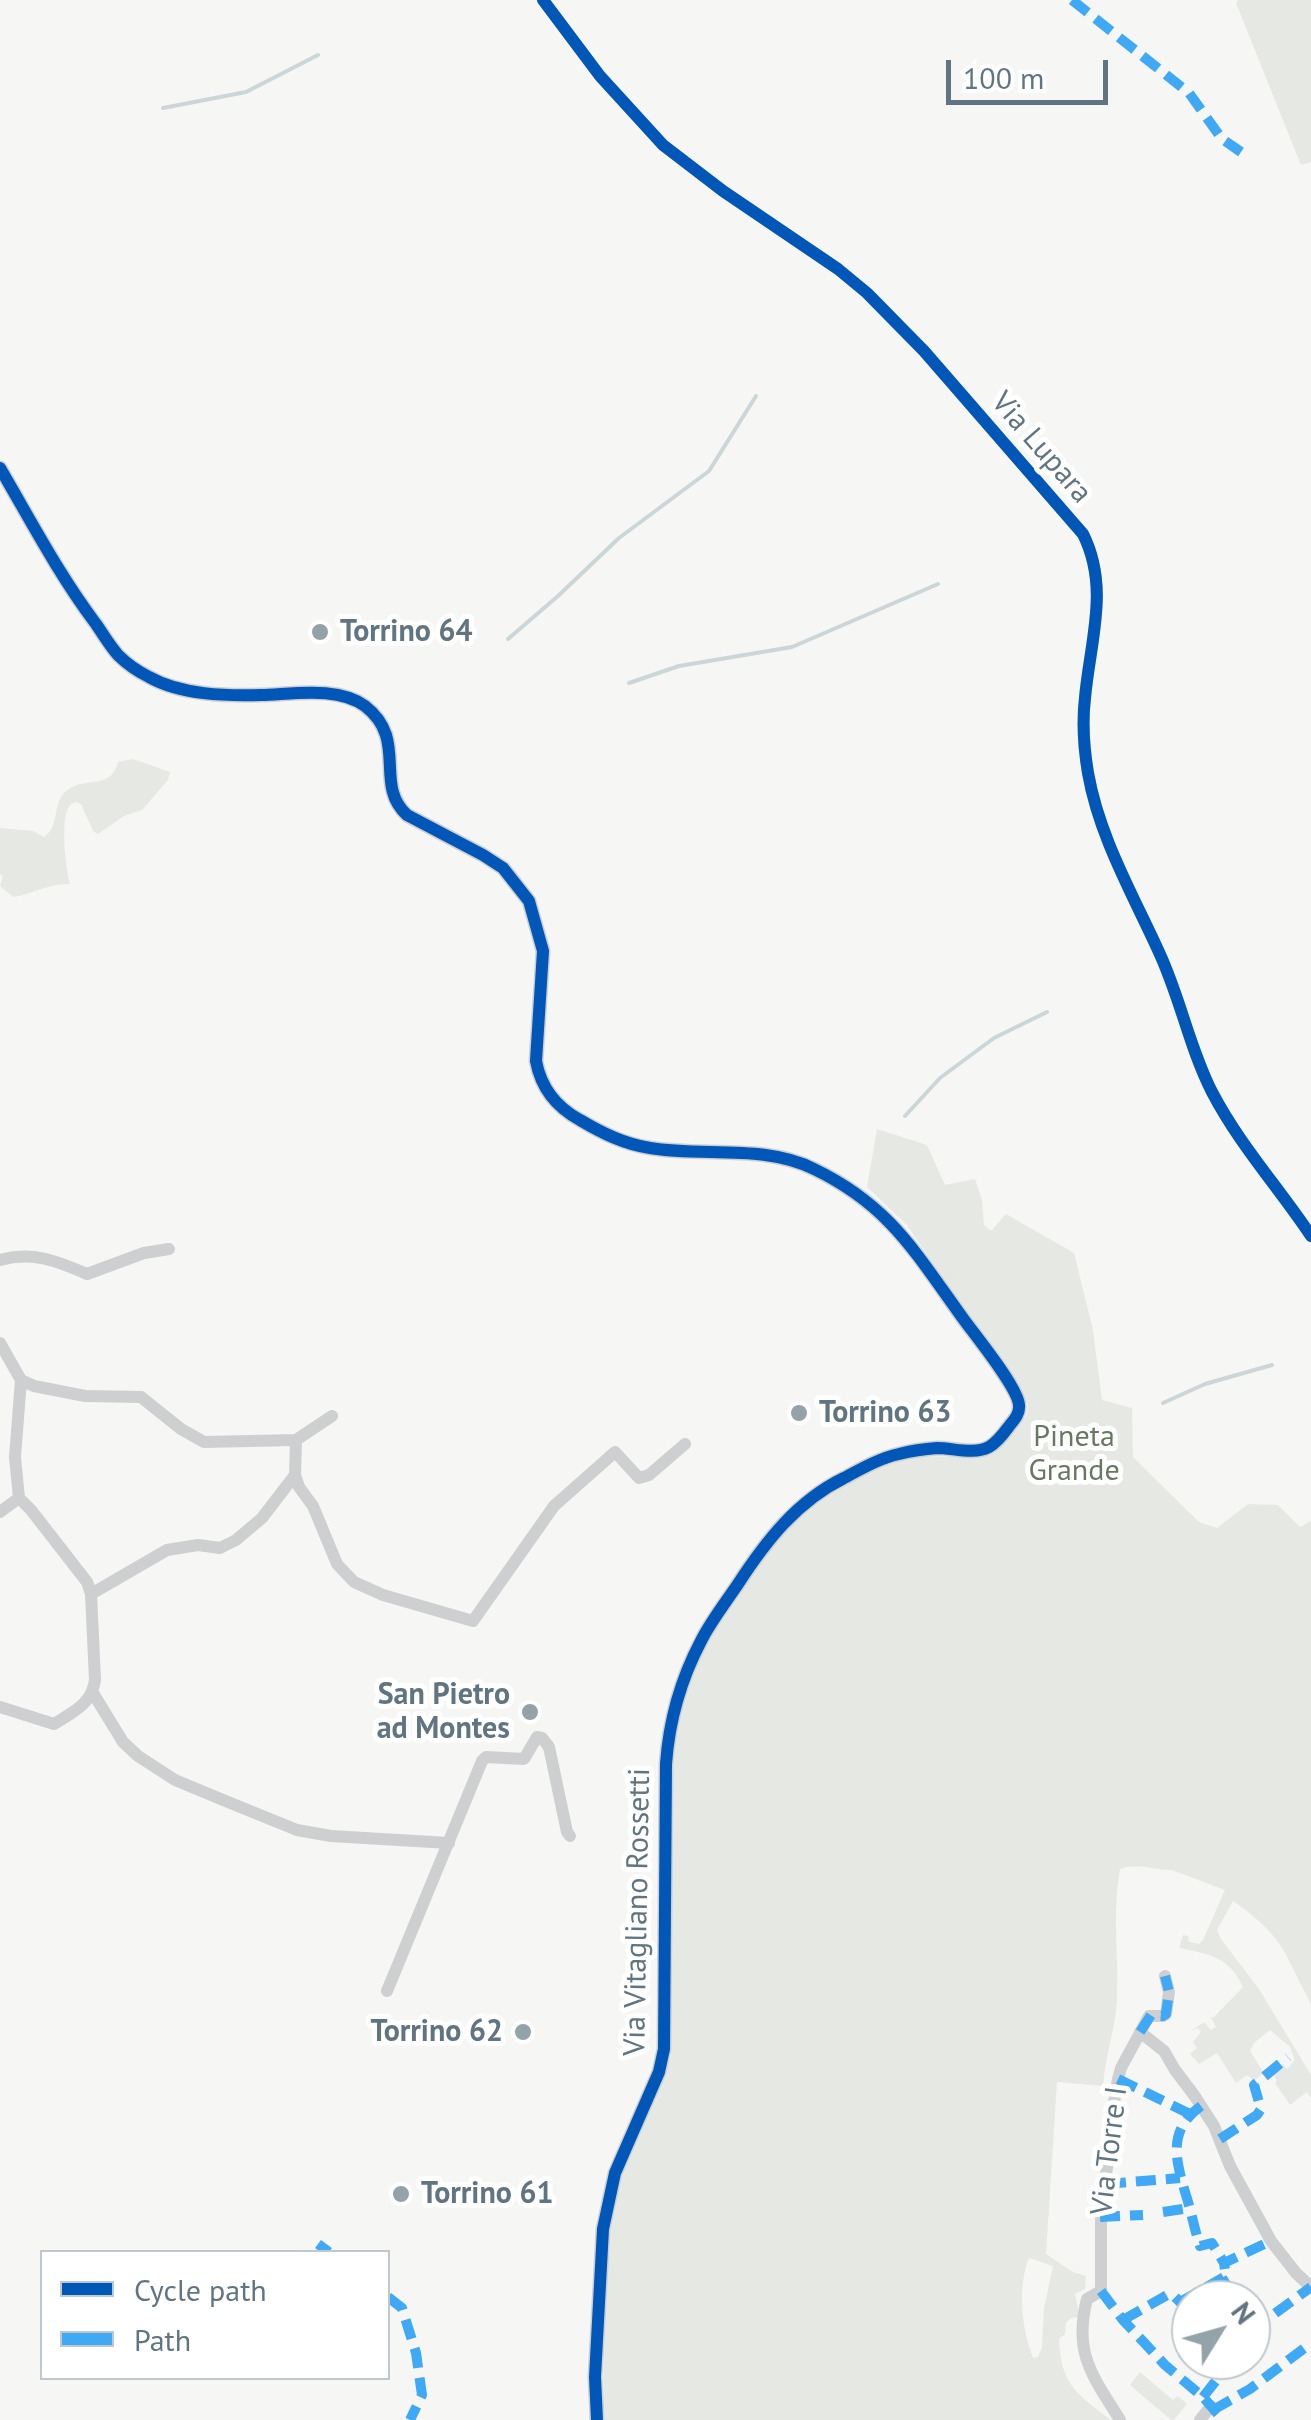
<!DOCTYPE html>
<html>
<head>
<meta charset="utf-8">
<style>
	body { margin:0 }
	#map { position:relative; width:1311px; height:2420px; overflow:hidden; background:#f6f6f5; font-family:"PT Sans",sans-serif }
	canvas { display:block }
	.legend { position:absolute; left:40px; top:2250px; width:350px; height:130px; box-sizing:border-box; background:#fff; border:2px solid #bfc8cd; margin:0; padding:12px 18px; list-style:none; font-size:30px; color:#607581 }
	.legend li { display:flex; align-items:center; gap:20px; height:50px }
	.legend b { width:50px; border:2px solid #bfc8cd }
	.north { position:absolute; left:1171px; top:2280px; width:100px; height:100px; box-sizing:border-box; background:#fff; border:2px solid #bfc8cd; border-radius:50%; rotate:53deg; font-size:28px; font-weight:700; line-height:40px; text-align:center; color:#607581 }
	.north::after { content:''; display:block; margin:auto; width:35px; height:45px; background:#94a2aa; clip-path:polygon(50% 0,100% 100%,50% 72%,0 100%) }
	.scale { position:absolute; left:946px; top:60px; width:162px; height:45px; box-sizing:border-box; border:5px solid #607581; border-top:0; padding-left:12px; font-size:30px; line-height:35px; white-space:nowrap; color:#607581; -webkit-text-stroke:8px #fff; paint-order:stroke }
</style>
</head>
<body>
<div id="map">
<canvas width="1311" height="2420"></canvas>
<ul class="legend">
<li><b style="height:12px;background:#0057b8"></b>Cycle path</li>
<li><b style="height:12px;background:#3fa9f5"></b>Path</li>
</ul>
<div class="north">N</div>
<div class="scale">100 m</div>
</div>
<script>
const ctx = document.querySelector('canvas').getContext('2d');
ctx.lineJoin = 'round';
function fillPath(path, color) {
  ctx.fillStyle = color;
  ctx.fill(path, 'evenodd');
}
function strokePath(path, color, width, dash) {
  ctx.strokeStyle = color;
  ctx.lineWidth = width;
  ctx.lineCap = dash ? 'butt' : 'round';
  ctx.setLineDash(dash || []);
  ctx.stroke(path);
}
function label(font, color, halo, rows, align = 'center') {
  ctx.font = font + ' "PT Sans",sans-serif';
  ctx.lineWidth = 10;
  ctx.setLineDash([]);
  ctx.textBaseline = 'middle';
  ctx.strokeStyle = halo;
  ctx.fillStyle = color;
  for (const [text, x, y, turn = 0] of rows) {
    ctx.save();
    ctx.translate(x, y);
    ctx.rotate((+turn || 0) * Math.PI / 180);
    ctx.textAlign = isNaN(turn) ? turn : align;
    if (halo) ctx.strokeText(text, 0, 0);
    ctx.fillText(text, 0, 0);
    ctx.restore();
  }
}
fillPath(new Path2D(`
	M1238,0H1311V162L1301,165L1236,3Z
	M133,759L170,772L168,780L142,810L124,816L98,834L93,831L81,804C79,803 76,802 73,803C58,809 66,870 70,884C49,883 33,894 13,897L0,886L3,876L0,874V828L33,831L44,837C60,826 52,806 64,793C83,774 111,792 118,762Z
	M877,1129L927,1145L945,1185L975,1179L982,1200L984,1225L991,1231L1006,1214L1074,1253L1093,1330L1102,1400L1132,1408L1133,1457L1199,1522L1217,1528L1248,1504L1278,1505L1300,1527L1311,1521V2004C1302,1987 1294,1970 1285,1953C1274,1932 1252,1914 1233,1901L1217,1930L1221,1939L1259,1989L1311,2075V2098L1307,2092L1290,2105L1275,2083L1277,2080L1272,2074L1283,2064L1287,2069L1295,2060L1290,2047L1270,2030L1254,2043L1250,2051L1264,2073L1254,2081L1247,2075L1236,2083L1217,2053L1199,2064L1190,2054L1197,2048L1193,2042L1201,2032L1198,2028L1191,2031L1204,2022L1211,2030L1216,2027L1211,2017H1214L1243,1987C1229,1957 1210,1954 1179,1948L1183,1935L1188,1936L1189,1942L1199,1944L1203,1940L1225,1890L1172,1870C1156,1871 1139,1862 1120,1869C1112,1913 1119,1958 1117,2001C1115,2030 1105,2057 1103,2086L1057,2082L1046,2254L1073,2272L1086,2276L1085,2289L1075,2294L1080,2317L1071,2318L1066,2323L1065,2334L1059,2339C1061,2385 1076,2393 1111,2420H603L604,2319L608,2247L614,2202L622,2172L671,2056L670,1785L679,1712L703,1650L732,1602L790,1522L842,1485L887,1463L922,1456L973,1457L994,1453L1027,1415L1028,1404L907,1225L867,1187ZM1029,2258L1053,2266L1044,2308L1042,2347L1038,2357L1033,2358C1022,2330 1017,2287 1029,2258Z
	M1140,2372L1173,2400L1178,2396L1187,2404L1174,2420H1171L1130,2385Z`), '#e6e9e3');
strokePath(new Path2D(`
	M163,108L246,92L318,55
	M508,639L558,596L619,538L709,471L756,396
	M629,683L679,666L792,647L938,584
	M905,1116L940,1078L994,1038L1047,1012
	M1163,1403L1205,1384L1272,1365`), '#ccd6d8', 4);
strokePath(new Path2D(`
	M543,0L600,76L663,145L723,191L838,269L867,293L924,351L1083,534C1110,588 1090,641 1085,698C1082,723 1084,749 1088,773C1099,836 1132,893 1158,950C1180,996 1189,1047 1212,1092C1239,1144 1279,1188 1311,1236
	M0,1260C33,1251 57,1261 87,1274L144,1253L169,1249
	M0,1343L21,1380L15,1457L19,1498
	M21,1380L34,1386L85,1396L141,1397L181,1429L204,1442L296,1440
	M296,1440L295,1475L299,1487L313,1506L337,1564L354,1582L383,1595L473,1621L554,1506L615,1452L639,1478L649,1475L685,1444
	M296,1440L332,1416
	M0,1512L19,1498
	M91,1594L167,1550L198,1545L220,1548L236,1540L262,1518L295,1475
	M93,1693L123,1742L138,1756L175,1780L228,1802L297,1830L331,1836L449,1843
	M0,1707L54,1724C73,1712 92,1704 95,1680L91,1594L87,1582L31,1510L19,1498
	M387,1991L482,1761L486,1757L524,1759L537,1737L542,1738L549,1747L567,1832L570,1836
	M1140,2032L1164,2051L1175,2070L1194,2095L1214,2126L1230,2166L1271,2241L1296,2273L1311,2287
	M1120,2420C1093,2376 1073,2354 1087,2299L1101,2291V2204L1114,2125L1113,2108L1118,2079L1121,2068L1149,2016H1163L1166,2014L1169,1992L1165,1976
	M1200,2420L1211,2406`), '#cecfd0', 12);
strokePath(new Path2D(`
	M0,468C31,521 59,575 96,624C103,634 110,646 118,655C126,663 139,672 149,677C181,695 226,696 261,695C294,694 338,686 365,706C409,740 373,784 407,815L483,855L503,868L529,901L543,951L536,1061C541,1088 556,1107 580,1120C602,1133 624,1144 650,1148C703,1157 764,1144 814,1169C889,1205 915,1252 962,1317C974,1334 1018,1387 1019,1405C1020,1413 1015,1419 1010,1425C1004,1433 998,1442 989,1447C974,1455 953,1448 937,1448C924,1449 911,1451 899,1454C880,1458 861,1469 844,1478C797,1501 766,1541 738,1584C726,1602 711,1621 701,1641C681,1679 669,1722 666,1764L664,2049L659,2072L615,2173L603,2229L595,2377L597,2420`), '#cecfd0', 15);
strokePath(new Path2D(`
	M1072,0L1189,93L1222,139L1241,152
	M1140,2032L1151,2015L1163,2016L1166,2014L1169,1992L1165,1976
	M1118,2079L1190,2114
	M1201,2106C1168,2130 1175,2157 1185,2192C1191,2210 1194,2228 1200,2246L1212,2243L1224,2263
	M1220,2139L1257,2115L1261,2109L1254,2085L1288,2057
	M1106,2184L1180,2178
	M1163,2212L1189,2208
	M1100,2217L1143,2215
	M318,2244L329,2252
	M1222,2278L1236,2300
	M1101,2291L1123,2320L1165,2365L1203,2397L1223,2420
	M388,2297L402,2308L416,2353L422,2395L410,2420
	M1180,2302L1226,2276L1224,2263L1271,2241
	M1123,2320L1169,2294L1173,2295L1191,2313
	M1251,2331L1311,2287
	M1203,2397L1222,2373L1219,2360
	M1213,2410L1250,2389L1311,2343`), '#3fa9f5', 10, [20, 10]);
strokePath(new Path2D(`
	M543,0L600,76L663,145L723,191L838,269L867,293L924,351L1083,534C1110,588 1090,641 1085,698C1082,723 1084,749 1088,773C1099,836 1132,893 1158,950C1180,996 1189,1047 1212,1092C1239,1144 1279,1188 1311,1236
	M0,468C31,521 59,575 96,624C103,634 110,646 118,655C126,663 139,672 149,677C181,695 226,696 261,695C294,694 338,686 365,706C409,740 373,784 407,815L483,855L503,868L529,901L543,951L536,1061C541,1088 556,1107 580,1120C602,1133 624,1144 650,1148C703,1157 764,1144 814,1169C889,1205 915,1252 962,1317C974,1334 1018,1387 1019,1405C1020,1413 1015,1419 1010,1425C1004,1433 998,1442 989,1447C974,1455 953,1448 937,1448C924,1449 911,1451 899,1454C880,1458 861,1469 844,1478C797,1501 766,1541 738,1584C726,1602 711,1621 701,1641C681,1679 669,1722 666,1764L664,2049L659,2072L615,2173L603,2229L595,2377L597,2420`), '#0057b8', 12);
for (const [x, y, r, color] of [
	[320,632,10,"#94a2aa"],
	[799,1413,10,"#94a2aa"],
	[530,1712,10,"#94a2aa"],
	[523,2032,10,"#94a2aa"],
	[401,2194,10,"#94a2aa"]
]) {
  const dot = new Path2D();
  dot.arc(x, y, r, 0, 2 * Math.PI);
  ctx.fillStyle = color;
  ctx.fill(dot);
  strokePath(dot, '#fff', 4);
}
label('30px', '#607581', '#fff', [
	["Via Lupara",1041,448,49],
	["Via Vitagliano Rossetti",638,1912,-89],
	["Via Torre I",1110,2151,-83]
]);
label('bold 30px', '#607581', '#fff', [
	["Torrino 64",340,632],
	["Torrino 63",819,1413],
	["San Pietro",510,1695,"right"],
	["ad Montes",510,1729,"right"],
	["Torrino 62",503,2032,"right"],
	["Torrino 61",421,2194]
], 'left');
label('30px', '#66785f', '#fff', [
	["Pineta",1074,1437],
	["Grande",1074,1471]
]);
</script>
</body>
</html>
